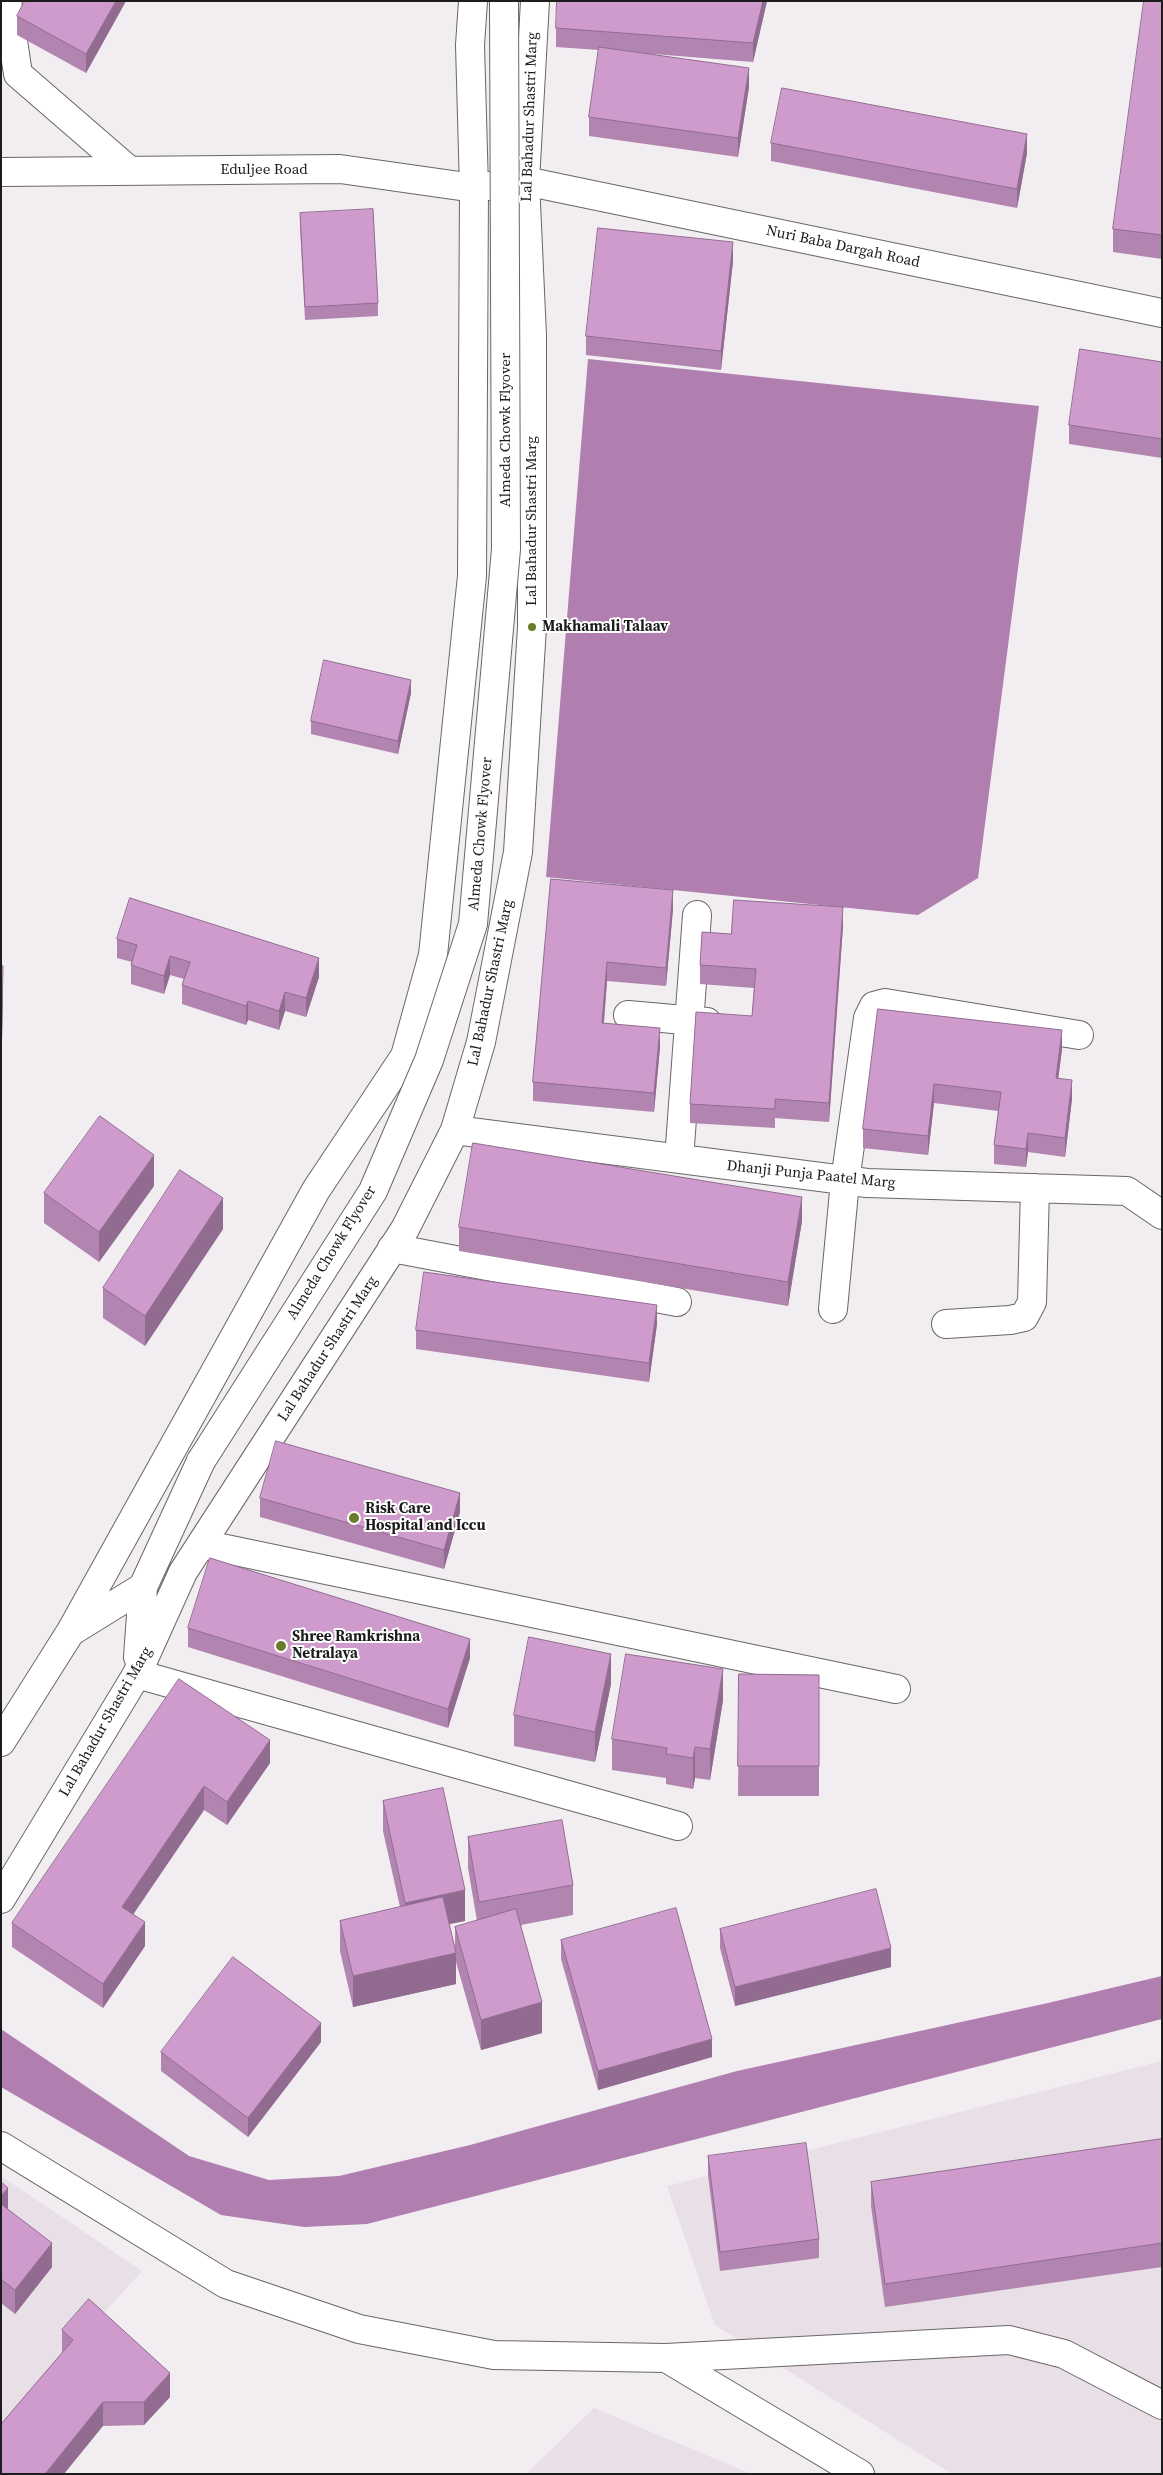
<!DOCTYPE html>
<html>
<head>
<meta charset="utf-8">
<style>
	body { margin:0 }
	#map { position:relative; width:1163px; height:2475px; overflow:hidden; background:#f1edf1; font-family:"Source Serif 4",serif }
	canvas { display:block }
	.frame { position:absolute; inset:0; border:2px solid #1d1c1d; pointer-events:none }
</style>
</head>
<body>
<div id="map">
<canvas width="1163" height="2475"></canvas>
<div class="frame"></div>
</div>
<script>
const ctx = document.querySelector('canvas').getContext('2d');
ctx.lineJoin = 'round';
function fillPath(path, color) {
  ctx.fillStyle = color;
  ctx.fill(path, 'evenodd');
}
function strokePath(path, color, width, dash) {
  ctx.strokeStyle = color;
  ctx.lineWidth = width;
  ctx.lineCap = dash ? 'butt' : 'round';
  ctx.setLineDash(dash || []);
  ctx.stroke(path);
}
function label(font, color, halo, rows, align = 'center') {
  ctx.font = font + ' "Source Serif 4",serif';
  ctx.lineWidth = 4;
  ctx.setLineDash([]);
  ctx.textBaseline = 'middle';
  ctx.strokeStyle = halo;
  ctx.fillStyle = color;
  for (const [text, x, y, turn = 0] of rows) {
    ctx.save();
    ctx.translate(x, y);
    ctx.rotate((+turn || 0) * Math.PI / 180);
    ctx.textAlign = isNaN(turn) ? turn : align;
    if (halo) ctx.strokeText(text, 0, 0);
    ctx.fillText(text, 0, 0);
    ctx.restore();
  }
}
fillPath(new Path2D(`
	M1162,2061V2474H952L715,2325L667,2186Z
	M1,2176L142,2271L1,2426Z
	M594,2408L751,2474H526Z`), '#e8dfe7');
fillPath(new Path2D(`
	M588,359L1039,406L978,878L918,915L546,877Z
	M1162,1976V2019L367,2224L304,2227L221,2215L1,2087V2029L189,2156L269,2180L339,2176L470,2145L737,2071L1048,2003Z`), '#b07eaf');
const minor = new Path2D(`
	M7,1L18,74L130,171
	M1,172L340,169L474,188L525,181L1162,313
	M628,1015L707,1022
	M455,1130L867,1183L1127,1191L1162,1215
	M679,1159L697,915
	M392,1248L677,1302
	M833,1309L845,1181L868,1018L874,1006L885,1003L1079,1035
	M946,1324L1010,1320L1024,1317L1032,1302L1035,1188
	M202,1544L896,1689
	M137,1674L678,1826
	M1,2146L226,2284L359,2329L494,2355L666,2358L860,2474
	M666,2358L1009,2340L1064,2354L1162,2405`);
const major = new Path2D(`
	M72,1631L143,1587
	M138,1657L143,1587L201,1461
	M1,1742L71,1631L316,1190L405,1056L433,955L472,576L474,188L470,45L473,1
	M1,1899L137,1674L183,1572L405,1229L455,1130L481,1042L518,852L532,627V336L525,181L535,1`);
strokePath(minor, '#696669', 30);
strokePath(major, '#696669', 30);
strokePath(minor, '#fff', 28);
strokePath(major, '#fff', 28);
const majorBridge = new Path2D(`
	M201,1461L373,1191L429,1060L473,924L506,549L504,1`);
strokePath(majorBridge, '#696669', 30, []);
strokePath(majorBridge, '#fff', 28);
fillPath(new Path2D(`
	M126,1L86,73L17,35V16Z
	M767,1L753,62L653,54L749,87L738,157L589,136V117L599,50L556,47V28Z
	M1162,1V259L1113,252V229Z
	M771,143L1027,153L1017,208L771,161Z
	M300,213L378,303V316L305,320L300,226Z
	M733,261L721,370L586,355V336Z
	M1162,362V458L1069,444V425Z
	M411,693L398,754L311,734V721Z
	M551,879L673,909L666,986L607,981L604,1023L660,1047L654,1112L533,1101V1082Z
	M843,926L829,1122L775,1118V1128L690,1123V1104L752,1016L754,988L700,984V965L731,934Z
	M117,939L319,977L306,1017L285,1011L279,1030L248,1020L246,1025L182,1004V985L184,979L170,975L164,994L131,984V965L132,962L117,958Z
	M1,966L3,997L2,1041H1Z
	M878,1009L1062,1049L1058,1078L1072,1099L1065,1157L1028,1152L1026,1167L994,1164V1145L998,1111L934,1103L928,1155L863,1148V1129Z
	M154,1186L99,1262L44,1223V1193Z
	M802,1221L788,1306L459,1251V1227Z
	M223,1229L145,1346L103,1318V1288Z
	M657,1324L649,1382L416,1349V1330Z
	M260,1498L460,1512L444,1569L260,1517Z
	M188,1628L470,1658L448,1728L188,1647Z
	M739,1674L819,1675V1796H738Z
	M611,1684L595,1762L514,1746V1715Z
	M723,1700L710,1780L695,1778L693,1789L666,1784V1778L612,1770V1739Z
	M270,1740V1763L227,1825L204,1810L133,1914L145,1946L103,2008L12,1947V1923Z
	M383,1801L465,1921L449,1924L455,1947V1927L477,1921L468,1868V1837L573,1885V1915L521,1925L542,2033L481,2050L456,1962V1984L353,2007L340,1951V1921L400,1907L383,1831Z
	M720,1929L891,1967L735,2006L720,1948Z
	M561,1940L712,2057L598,2090L561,1959Z
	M321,2042L248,2137L161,2071V2052Z
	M1162,2139V2267L885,2307L871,2206V2182Z
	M708,2156L819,2239V2258L720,2271L708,2175Z
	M1,2182L8,2209L52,2267L15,2314L1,2303Z
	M62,2330L170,2397L144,2425L103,2426L62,2353Z`), '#b285b0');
fillPath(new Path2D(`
	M116,1H126L86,73V54Z
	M763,1H767L753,62V43Z
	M749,68V87L738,157V138Z
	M1027,134V153L1017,208V189Z
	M733,242V261L721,370V351Z
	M411,680V693L398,754V741Z
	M673,890V909L666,986V968Z
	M843,907V926L829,1122V1103Z
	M170,956V975L164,994V976Z
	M319,958V977L306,1017V998Z
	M607,962V981L602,1042V1023Z
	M3,966V997L2,1041V1010Z
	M285,992V1011L279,1030V1011Z
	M248,1001V1020L246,1025V1006Z
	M660,1028V1047L654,1112V1093Z
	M1062,1030V1049L1056,1097V1078Z
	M1072,1080V1099L1065,1157V1138Z
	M934,1084V1103L928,1155V1136Z
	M1028,1133V1152L1026,1167V1149Z
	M154,1155V1186L99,1262V1232Z
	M802,1197V1221L788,1306V1282Z
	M223,1198V1229L145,1346V1316Z
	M657,1305V1324L649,1382V1363Z
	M460,1493V1512L444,1569V1550Z
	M470,1639V1658L448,1728V1709Z
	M611,1654V1684L595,1762V1732Z
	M723,1669V1700L710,1780V1749Z
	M270,1740V1763L227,1825V1802Z
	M695,1747V1778L693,1789V1758Z
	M204,1786V1810L122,1931V1907Z
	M465,1890V1921L405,1933V1903Z
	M145,1922V1946L103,2008V1984Z
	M891,1948V1967L735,2006V1987Z
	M456,1953V1984L353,2007V1976Z
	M542,2002V2033L481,2050V2020Z
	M321,2023V2042L248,2137V2118Z
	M712,2039V2057L598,2090V2071Z
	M8,2188V2211L1,2220V2196Z
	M52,2243V2267L15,2314V2290Z
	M170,2373V2397L144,2425V2402Z
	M103,2402V2426L64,2474H45Z`), '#916c90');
const building = new Path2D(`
	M25,1H116L86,54L17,16Z
	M557,1H763L753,43L556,28Z
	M1144,1H1162V235L1113,229Z
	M599,47L749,68L738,138L589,117Z
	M782,88L1027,134L1017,189L771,143Z
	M373,209L378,303L305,307L300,213Z
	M598,228L733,242L721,351L586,336Z
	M1080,349L1162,362V439L1069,425Z
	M324,660L411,680L398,741L311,721Z
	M551,879L673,890L666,968L607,962L602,1023L660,1028L654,1093L533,1082Z
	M130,898L319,958L306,998L285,992L279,1011L248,1001L246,1006L182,985L190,962L170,956L164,976L131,965L137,945L117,939Z
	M734,900L843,907L829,1103L775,1099V1109L690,1104L696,1012L752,1016L756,969L700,965L702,932L731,934Z
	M1,966H3L2,1010H1Z
	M878,1009L1062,1030L1056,1078L1072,1080L1065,1138L1028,1133L1026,1149L994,1145L1001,1092L934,1084L928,1136L863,1129Z
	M100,1116L154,1155L99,1232L44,1193Z
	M473,1143L802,1197L788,1282L459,1227Z
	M180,1170L223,1198L145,1316L103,1288Z
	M424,1272L657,1305L649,1363L416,1330Z
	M276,1441L460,1493L444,1550L260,1498Z
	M210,1558L470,1639L448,1709L188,1628Z
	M529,1637L611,1654L595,1732L514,1715Z
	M626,1654L723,1669L710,1749L695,1747L693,1758L666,1754L667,1748L612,1739Z
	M739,1674L819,1675V1766H738Z
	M179,1679L270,1740L227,1802L204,1786L122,1907L145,1922L103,1984L12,1923Z
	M443,1788L465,1890L405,1903L383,1801Z
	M562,1820L573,1885L479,1902L468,1837Z
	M876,1889L891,1948L735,1987L720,1929Z
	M443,1897L456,1953L353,1976L340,1921Z
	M676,1908L712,2039L598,2071L561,1940Z
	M516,1909L542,2002L481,2020L455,1927Z
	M233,1957L321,2023L248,2118L161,2052Z
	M1162,2139V2243L885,2284L871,2182Z
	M806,2143L819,2239L720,2252L708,2156Z
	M1,2182L8,2188L1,2196Z
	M1,2204L52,2243L15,2290L1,2279Z
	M89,2299L170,2373L144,2402H103L45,2474H1V2424L73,2340L62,2330Z`);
fillPath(building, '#cf9bcd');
strokePath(building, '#916c90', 1);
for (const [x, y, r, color] of [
	[532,627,5,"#6a7d2c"],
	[354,1518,6,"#6a7d2c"],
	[281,1646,6,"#6a7d2c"]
]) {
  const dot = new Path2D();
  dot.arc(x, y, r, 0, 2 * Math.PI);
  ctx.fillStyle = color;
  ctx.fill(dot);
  strokePath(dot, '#fff', 2);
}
label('15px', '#1d1c1d', '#fff', [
	["Lal Bahadur Shastri Marg",530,117,-88],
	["Eduljee Road",264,170],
	["Nuri Baba Dargah Road",843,247,12],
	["Almeda Chowk Flyover",506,430,-90],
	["Lal Bahadur Shastri Marg",532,521,-90],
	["Almeda Chowk Flyover",481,834,-85],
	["Lal Bahadur Shastri Marg",491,983,-78],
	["Dhanji Punja Paatel Marg",811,1175,6],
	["Almeda Chowk Flyover",332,1253,-58],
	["Lal Bahadur Shastri Marg",328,1349,-57],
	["Lal Bahadur Shastri Marg",106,1722,-60]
]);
label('bold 15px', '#1d1c1d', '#fff', [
	["Makhamali Talaav",542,627],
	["Risk Care",365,1509],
	["Hospital and Iccu",365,1526],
	["Shree Ramkrishna",292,1637],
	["Netralaya",292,1654]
], 'left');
</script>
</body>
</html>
